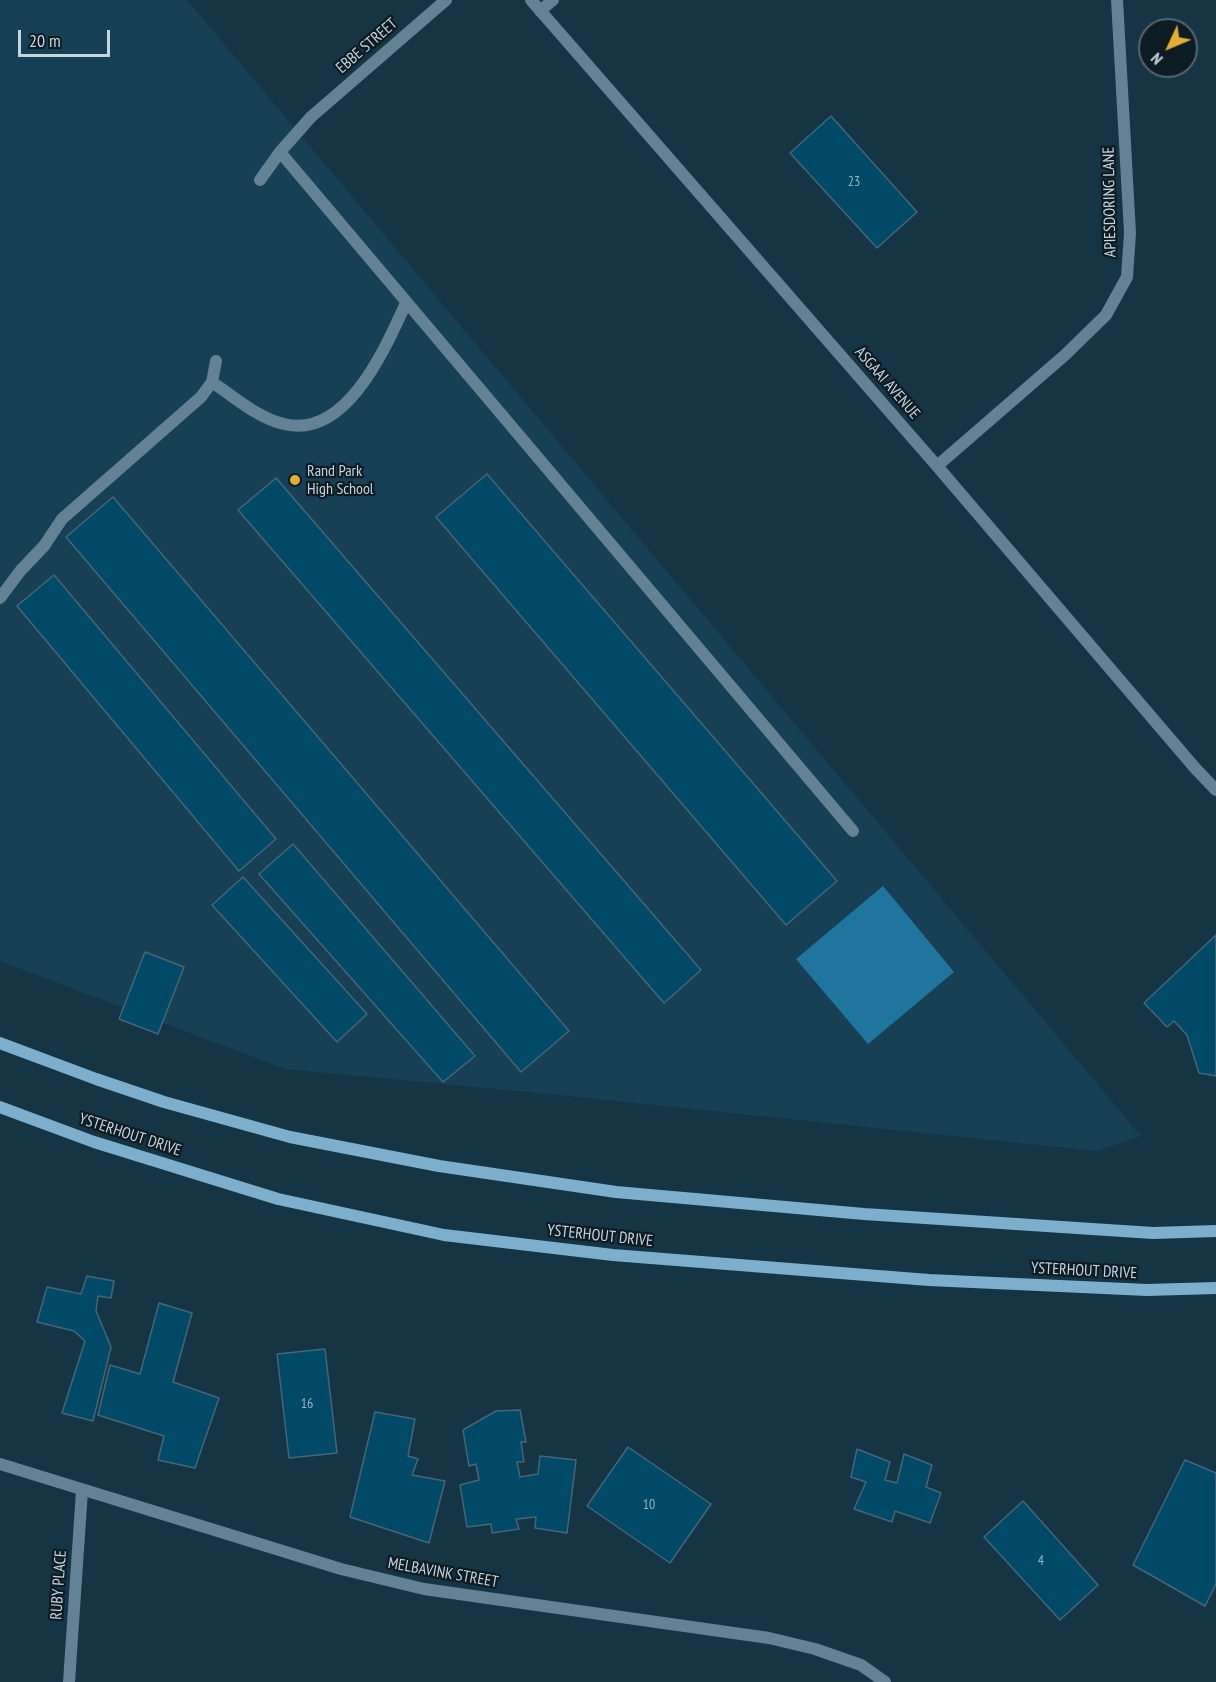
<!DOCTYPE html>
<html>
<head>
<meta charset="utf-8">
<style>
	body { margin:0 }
	#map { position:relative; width:1216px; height:1682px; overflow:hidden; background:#153545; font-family:"PT Sans Narrow",sans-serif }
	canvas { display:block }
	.north { position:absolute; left:1138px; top:18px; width:60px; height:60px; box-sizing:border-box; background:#0d1b22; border:2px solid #56656e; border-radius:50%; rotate:226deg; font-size:16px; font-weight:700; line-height:24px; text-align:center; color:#c4d5e0 }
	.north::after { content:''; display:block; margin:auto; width:21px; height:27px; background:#e2af34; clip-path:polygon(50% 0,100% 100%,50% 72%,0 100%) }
	.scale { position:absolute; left:18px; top:30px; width:92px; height:27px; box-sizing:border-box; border:3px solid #c4d5e0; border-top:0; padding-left:8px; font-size:18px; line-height:21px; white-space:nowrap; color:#c4d5e0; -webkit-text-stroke:4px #0d1b22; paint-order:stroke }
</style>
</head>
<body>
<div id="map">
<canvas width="1216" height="1682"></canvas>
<div class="north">N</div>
<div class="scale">20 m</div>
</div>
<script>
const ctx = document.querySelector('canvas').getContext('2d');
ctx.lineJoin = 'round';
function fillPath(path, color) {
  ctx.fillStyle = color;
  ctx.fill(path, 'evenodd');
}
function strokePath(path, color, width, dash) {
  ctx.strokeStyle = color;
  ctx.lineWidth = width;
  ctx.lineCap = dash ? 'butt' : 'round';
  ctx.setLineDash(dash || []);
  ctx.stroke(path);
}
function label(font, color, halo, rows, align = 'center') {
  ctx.font = font + ' "PT Sans Narrow",sans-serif';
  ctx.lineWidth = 4.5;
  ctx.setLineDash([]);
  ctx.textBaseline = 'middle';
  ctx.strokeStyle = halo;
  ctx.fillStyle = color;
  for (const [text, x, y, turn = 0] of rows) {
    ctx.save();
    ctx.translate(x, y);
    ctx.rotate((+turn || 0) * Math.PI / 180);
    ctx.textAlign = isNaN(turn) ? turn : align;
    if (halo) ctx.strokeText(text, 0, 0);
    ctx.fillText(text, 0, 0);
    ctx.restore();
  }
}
fillPath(new Path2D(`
	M0,0H187L1141,1136L1097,1151L540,1093L285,1069L0,961Z`), '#174055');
fillPath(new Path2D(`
	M883,886L954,972L868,1044L796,959Z`), '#1f759e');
const building = new Path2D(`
	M831,116L917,212L877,248L790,153Z
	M487,474L837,881L786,925L436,517Z
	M276,478L701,970L664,1003L238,510Z
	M113,497L569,1031L521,1072L66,537Z
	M54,575L276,839L239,871L17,606Z
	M293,844L475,1056L443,1082L259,874Z
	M243,877L367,1014L337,1042L212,905Z
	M1216,935V1076L1199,1073L1187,1035L1174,1021L1167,1027L1144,1003Z
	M145,952L184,967L158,1034L119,1019Z
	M87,1276L114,1281L111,1298L98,1296L96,1311L111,1347L93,1421L62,1413L85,1341L74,1331L37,1322L47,1287L81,1294Z
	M159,1303L192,1313L173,1382L219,1398L195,1468L158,1460L164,1436L98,1415L110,1365L140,1374Z
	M325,1349L337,1453L289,1458L277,1354Z
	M520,1410L526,1442H521L524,1462H517L520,1477L538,1474L540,1456L576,1460L567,1533L535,1528L536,1517L516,1519L519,1529L492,1533L491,1524L467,1527L460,1485L479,1480L476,1464L469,1466L463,1430L496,1411Z
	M375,1412L415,1419L408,1456L418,1459L412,1475L445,1481L429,1543L350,1517Z
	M628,1447L711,1504L670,1563L587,1506Z
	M857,1449L890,1462L885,1480L897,1483L904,1454L932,1465L926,1487L941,1493L930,1523L895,1511L892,1522L854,1509L866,1482L851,1477Z
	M1185,1460L1216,1473V1584L1205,1606L1133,1565Z
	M1023,1501L1098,1585L1060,1620L984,1537Z`);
fillPath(building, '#004967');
strokePath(building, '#456678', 1.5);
strokePath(new Path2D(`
	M311,117L280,152L853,831
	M260,180L280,152
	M212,382C234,397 258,418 284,424C347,440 386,346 406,303
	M0,598L21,570L44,546L62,519L201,397L212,382L216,361`), '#638294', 12);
strokePath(new Path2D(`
	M531,0L937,466L1195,768L1216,790
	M540,11L553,0
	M311,117L446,0
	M937,466L1065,355L1106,315L1127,277L1130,233L1117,0
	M0,1464L341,1569L424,1589L769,1638L815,1649L861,1665L885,1682
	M69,1682L82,1491`), '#638294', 12);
strokePath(new Path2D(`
	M0,1043L96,1079L164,1102L290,1137L439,1166L616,1192L864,1214L1153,1233L1216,1231
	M0,1107L94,1142L278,1199L444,1235L613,1255L929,1280L1147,1290L1216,1288`), '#7dafcd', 12);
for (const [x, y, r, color] of [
	[295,480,6,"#e2af34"]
]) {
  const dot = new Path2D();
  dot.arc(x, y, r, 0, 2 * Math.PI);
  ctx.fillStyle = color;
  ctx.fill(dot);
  strokePath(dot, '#0d1b22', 2);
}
label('14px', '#93b2c2', null, [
	["23",854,182],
	["16",307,1404],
	["10",649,1505],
	["4",1041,1561]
]);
label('16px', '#c4d5e0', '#0d1b22', [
	["EBBE STREET",367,46,-41],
	["APIESDORING LANE",1110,202,-91],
	["ASGAAI AVENUE",887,383,49],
	["YSTERHOUT DRIVE",130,1135,18],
	["YSTERHOUT DRIVE",600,1236,6],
	["YSTERHOUT DRIVE",1084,1271,3],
	["MELBAVINK STREET",443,1573,10],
	["RUBY PLACE",59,1585,-86]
]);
label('16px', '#c4d5e0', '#0d1b22', [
	["Rand Park",307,471],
	["High School",307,489]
], 'left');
</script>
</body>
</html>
